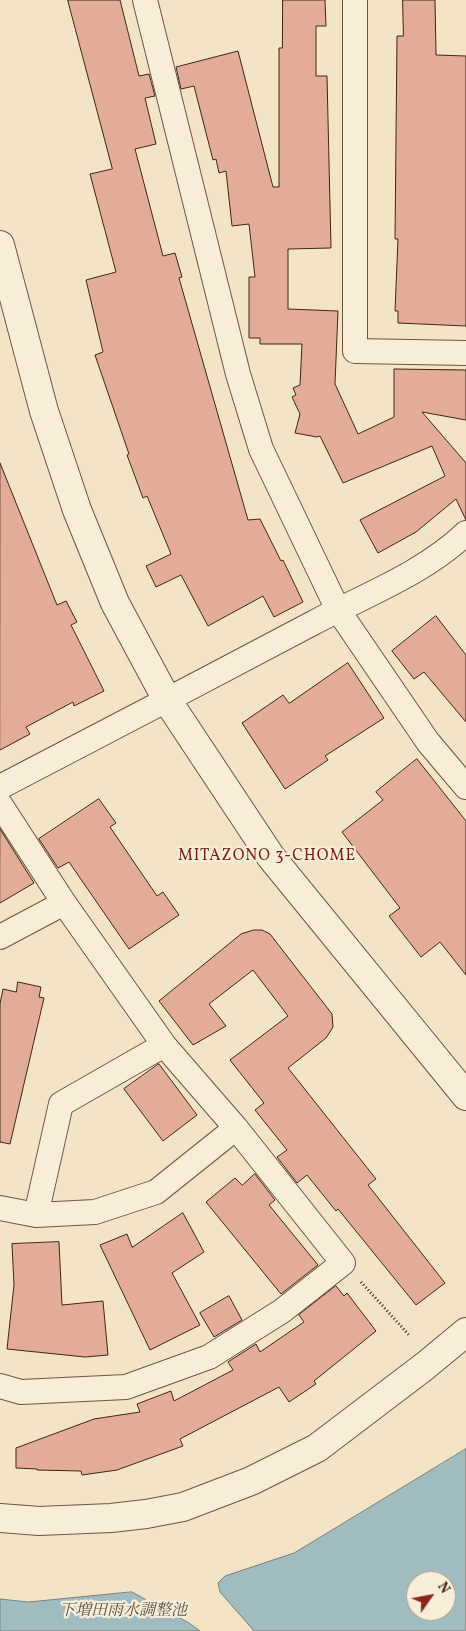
<!DOCTYPE html>
<html>
<head>
<meta charset="utf-8">
<style>
	body { margin:0 }
	#map { position:relative; width:466px; height:1631px; overflow:hidden; background:#f3e4c5; font-family:Vollkorn,serif }
	canvas { display:block }
	.north { position:absolute; left:406px; top:1571px; width:50px; height:50px; box-sizing:border-box; background:#f7edd9; border:1px solid #af9d8b; border-radius:50%; rotate:57deg; font-size:14px; font-weight:700; line-height:20px; text-align:center; color:#422515 }
	.north::after { content:''; display:block; margin:auto; width:18px; height:22px; background:#8f2418; clip-path:polygon(50% 0,100% 100%,50% 72%,0 100%) }
</style>
</head>
<body>
<div id="map">
<canvas width="466" height="1631"></canvas>
<div class="north">N</div>
</div>
<script>
const ctx = document.querySelector('canvas').getContext('2d');
ctx.lineJoin = 'round';
function fillPath(path, color) {
  ctx.fillStyle = color;
  ctx.fill(path, 'evenodd');
}
function strokePath(path, color, width, dash) {
  ctx.strokeStyle = color;
  ctx.lineWidth = width;
  ctx.lineCap = dash ? 'butt' : 'round';
  ctx.setLineDash(dash || []);
  ctx.stroke(path);
}
function label(font, color, halo, rows, align = 'center') {
  ctx.font = font + ' Vollkorn,"Noto Serif JP",serif';
  ctx.lineWidth = 4.5;
  ctx.setLineDash([]);
  ctx.textBaseline = 'middle';
  ctx.strokeStyle = halo;
  ctx.fillStyle = color;
  for (const [text, x, y, turn = 0] of rows) {
    ctx.save();
    ctx.translate(x, y);
    ctx.rotate((+turn || 0) * Math.PI / 180);
    ctx.textAlign = isNaN(turn) ? turn : align;
    if (halo) ctx.strokeText(text, 0, 0);
    ctx.fillText(text, 0, 0);
    ctx.restore();
  }
}
const water = new Path2D(`
	M466,1449V1631H254L220,1592L218,1583L225,1576L294,1553ZM416,1581H446V1611H416Z
	M132,1592L189,1623L200,1631H0V1599L28,1602Z`);
fillPath(water, '#a1bcbf');
strokePath(water, '#7b807b', 1);
const building = new Path2D(`
	M68,0H120L139,76L149,74L155,96L145,98L156,144L135,149L163,256L175,253L182,277L179,278L248,520L260,519L281,561L283,560L303,602L274,617L263,596L208,626L181,575L156,587L146,566L171,554L147,496L143,498L127,455L129,454L95,355L103,352L86,280L116,272L90,174L112,169Z
	M283,0H325L326,26H316V76H327L331,248L288,249V309L338,311L335,384L358,434L394,417V369L466,370V420L422,412L466,463V520L456,499L416,532L378,553L360,520L445,476L432,446L343,483L320,436L317,437L295,433L300,414L292,397L296,395L293,388L300,385L302,344H260V338H249V277H255L249,224L232,226L226,171L219,173L216,159L213,160L194,86L181,89L176,67L238,51L273,187H279V48H282Z
	M403,0H435L436,55L466,56V326L398,323V311H395L398,239H395L397,36H403Z
	M0,463L57,605L66,601L77,622L71,625L104,691L74,706L73,702L26,727L30,734L0,750Z
	M436,616L466,655V722L424,672L414,679L392,651Z
	M348,663L384,718L325,756L328,760L285,789L242,723L283,695L289,703Z
	M417,759L466,821V975L440,942L421,957L389,916L400,908L342,832L383,800L376,792Z
	M99,799L116,823L110,827L157,896L163,892L179,915L129,949L69,862L58,868L39,839Z
	M0,829L34,883L0,903Z
	M254,930H262L270,934L332,1014L333,1027L326,1038L288,1068L376,1179L368,1185L445,1283L416,1305L338,1209L336,1211L307,1175L297,1183L277,1157L287,1150L255,1110L264,1103L230,1060L288,1016L253,970L209,1004L226,1026L193,1045L159,1001L241,934Z
	M18,982L41,987L39,997L44,998L10,1144L0,1142V1004L3,989L16,992Z
	M159,1064L197,1115L163,1141L124,1089Z
	M255,1174L275,1200L269,1205L318,1265L281,1294L206,1202L235,1178L242,1185Z
	M183,1213L204,1252L172,1273L200,1325L150,1350L100,1245L127,1234L132,1247Z
	M59,1242L62,1305L103,1301L108,1355L85,1357L7,1349L14,1285L12,1244Z
	M336,1286L344,1296L347,1293L376,1331L314,1381L316,1384L289,1402L279,1387L180,1439L183,1446L117,1470L82,1475L81,1471L37,1470V1469L16,1468V1448L94,1419L140,1412L137,1404L171,1391L174,1401L233,1370L228,1362L256,1344L260,1352L304,1322L299,1315Z
	M229,1296L242,1320L214,1337L200,1313Z`);
fillPath(building, '#e2ac98');
strokePath(building, '#422515', 1);
const minor = new Path2D(`
	M145,0L238,374L261,449L338,610L428,742L466,787
	M355,0V351L466,353
	M0,787C104,733 209,678 313,623C365,595 423,574 466,533
	M0,804L64,903L164,1045L236,1128L343,1263L282,1311L209,1357L126,1387L21,1392L0,1386
	M0,937L64,903
	M0,1208L36,1215L95,1212L156,1192L236,1128
	M36,1215L61,1104L164,1045`);
const tertiary = new Path2D(`
	M0,245L44,411L77,510L115,603L167,700L271,857L466,1096
	M0,1518L39,1521L111,1518L146,1514L183,1507L251,1481L317,1448L425,1366L466,1332`);
strokePath(minor, '#6e5541', 26);
strokePath(tertiary, '#6e5541', 30);
strokePath(new Path2D(`
	M361,1282L409,1335`), '#422515', 3, [1, 2.5]);
strokePath(minor, '#f7edd9', 24);
strokePath(tertiary, '#f7edd9', 28);
ctx.letterSpacing = '1px';
label('16px', '#7a1f14', '#f7edd9', [
	["MITAZONO 3-CHOME",267,857]
]);
ctx.letterSpacing = '0px';
label('italic 16px', '#5e5248', '#f7edd9', [
	["下増田雨水調整池",123,1612]
]);
</script>
</body>
</html>
